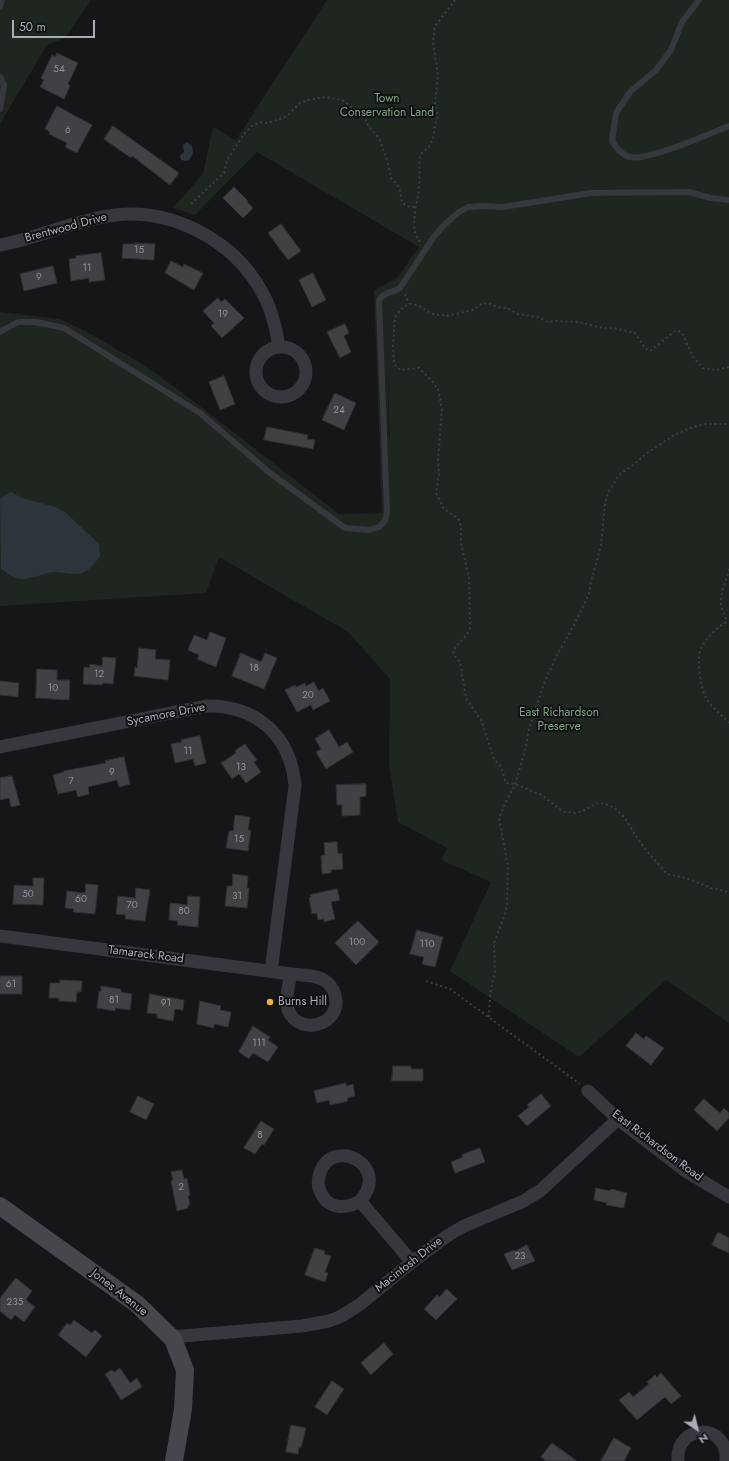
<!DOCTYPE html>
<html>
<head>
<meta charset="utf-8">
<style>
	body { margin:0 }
	#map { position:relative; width:729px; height:1461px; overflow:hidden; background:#161618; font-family:Jost,sans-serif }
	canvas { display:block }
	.north { position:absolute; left:677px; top:1409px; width:40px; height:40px; -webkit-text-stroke:3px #111113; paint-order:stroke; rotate:145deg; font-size:11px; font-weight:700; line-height:16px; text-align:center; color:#a8adb8 }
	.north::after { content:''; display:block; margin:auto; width:14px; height:18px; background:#a8adb8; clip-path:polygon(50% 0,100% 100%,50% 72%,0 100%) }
	.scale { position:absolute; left:12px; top:20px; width:83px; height:18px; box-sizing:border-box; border:2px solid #a8adb8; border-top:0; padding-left:5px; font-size:12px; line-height:14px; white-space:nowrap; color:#a8adb8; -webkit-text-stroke:3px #111113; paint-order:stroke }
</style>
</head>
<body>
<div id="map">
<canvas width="729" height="1461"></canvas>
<div class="north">N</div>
<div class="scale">50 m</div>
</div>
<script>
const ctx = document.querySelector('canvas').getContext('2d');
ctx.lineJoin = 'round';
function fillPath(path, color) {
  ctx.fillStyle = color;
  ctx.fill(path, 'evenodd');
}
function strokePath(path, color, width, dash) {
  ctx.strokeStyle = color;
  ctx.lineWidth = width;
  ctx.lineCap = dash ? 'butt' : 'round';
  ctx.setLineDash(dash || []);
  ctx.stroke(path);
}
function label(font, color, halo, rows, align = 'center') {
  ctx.font = font + ' Jost,sans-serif';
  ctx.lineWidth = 4;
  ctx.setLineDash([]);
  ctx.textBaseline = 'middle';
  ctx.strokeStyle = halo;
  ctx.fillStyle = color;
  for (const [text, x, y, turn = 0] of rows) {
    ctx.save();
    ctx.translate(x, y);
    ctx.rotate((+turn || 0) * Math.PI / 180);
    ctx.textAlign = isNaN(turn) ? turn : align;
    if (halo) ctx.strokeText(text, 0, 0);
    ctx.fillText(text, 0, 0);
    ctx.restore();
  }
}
fillPath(new Path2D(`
	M0,0H91L65,38L47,45L0,124Z
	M327,0H729V1023L666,980L579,1057L450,971L491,882L441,860L447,848L398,822L389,764L390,679L348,632L219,557L206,593L0,606V312L60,319L89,333L144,365L188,397L339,514L382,513L374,290L397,278L419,247L257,152L195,215L173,208L203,174L213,127L236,140ZM387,344L390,439H389Z`), '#1e261f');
fillPath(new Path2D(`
	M187,142L192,145L193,153L189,160L186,161L181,160L180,156L184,152L183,145Z
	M11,492L22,498L55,507L65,512L99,544L100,556C95,564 89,571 79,574C74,575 61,572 54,572C44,573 30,580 20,579C13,578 7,573 1,569L0,499L5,495Z`), '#2c353c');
const building = new Path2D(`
	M57,53L78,63L68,84L70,86L64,99L40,87L44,80L41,78L52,55L55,57Z
	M57,106L92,125L77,153L65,147L67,143L49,134L50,132L45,129Z
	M113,126L179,173L170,185L132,156L131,158L104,139Z
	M234,187L248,201L247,202L253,208L243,218L223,198Z
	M281,224L301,251L288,260L268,233Z
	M135,243L155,244L154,260L122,258L123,244H135Z
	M101,253L105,280L89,282V278L71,281L69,259L76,258V256Z
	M171,261L183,267L184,264L203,273L194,290L165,273Z
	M53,266L57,283L24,291L20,274Z
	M313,273L326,300L312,307L299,280Z
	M218,298L221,302L225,299L244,318L222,338L211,326L214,323L203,311Z
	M345,324L349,333L344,336L351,352L340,358L327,332Z
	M224,376L235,404L220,410L209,382Z
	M335,393L356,403L344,430L322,420Z
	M267,427L308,435L307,439L315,440L313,449L264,440Z
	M210,632L226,638L216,667L197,659L199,655L188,650L194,635L207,640Z
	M139,648L156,650L155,659L170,660L168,680L134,676L135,667L137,668Z
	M241,653L261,662L265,653L277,658L264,689L232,676Z
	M103,657L116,658L113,684L103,683L102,685L83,684L84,667L89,668L90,664L102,666Z
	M37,669L57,670V680H70L69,700L36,698Z
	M0,681L19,683L18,697L0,695Z
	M314,682L319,691L323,688L330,701L313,710L311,705L297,712L285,690L295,685L296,687L305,683L306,686Z
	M329,730L339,747L347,742L353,752L326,769L316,752L321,749L315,739Z
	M200,736L206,763L195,766L193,759L175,763L171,744L182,742L181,740Z
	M245,744L257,760L254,762L261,772L246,783L239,774L232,779L221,763L236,753L235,751Z
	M124,757L130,784L119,787L117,780L88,787L89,794L78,797L76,790L58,794L53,775L64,772V771L106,763L105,761Z
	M12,776L20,805L11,807L9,798L0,800V778Z
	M366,784V796L360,797V815L342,816V805H337L336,785Z
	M235,815L250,817L248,830H251L248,851L226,848L229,831H233Z
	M337,842L338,854L342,853L343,869L331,870V873L322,874L321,856L325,855L324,843Z
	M233,874L248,876L247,888H249L247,908L225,906L227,886H232Z
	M33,878H44L43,905L13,904L14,885L33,886Z
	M86,884L98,885L95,914L73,912L74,909L65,908L67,891L85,893Z
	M136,888L150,890L145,921L125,919L126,915L116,914L118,896L135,898Z
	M337,889L340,900L331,902L335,919L324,922V919L318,920L317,913L312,914L309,898L311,897L310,895Z
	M188,896L200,897L198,927L177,925L178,921L169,920L170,903L187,905Z
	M358,921L379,942L356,965L335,943Z
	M417,930L443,937L435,967L422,964L424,957L410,954Z
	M0,976H22V994H0Z
	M60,980L82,981L81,992H77L76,1002L59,1001V998H49L50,983H60Z
	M101,986L121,989V992L132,994L130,1010L115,1008V1011L97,1008L99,991H101Z
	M150,994L184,1000L183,1010L175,1009L173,1021L157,1018V1014L147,1013Z
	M200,1001L221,1006L220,1010L231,1012L228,1027L214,1024V1028L197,1024Z
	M253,1026L270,1037L268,1040L278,1047L268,1062L253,1053L249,1059L239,1052Z
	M636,1033L644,1039L646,1036L664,1048L651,1065L626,1046Z
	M393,1066H411V1069H423V1081H392Z
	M346,1083V1086L353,1084L355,1096L347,1098L348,1101L330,1105L329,1100L317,1103L314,1091Z
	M541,1094L551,1106L527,1126L518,1116L529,1107L527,1105Z
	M138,1096L154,1104L146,1120L130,1112Z
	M704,1099L720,1113L724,1108L729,1113V1118L717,1131L694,1110Z
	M261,1121L274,1129L264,1145L262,1144L255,1154L244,1148Z
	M480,1148L485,1162L455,1173L451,1162L463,1157L462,1155Z
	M182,1170L184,1179L187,1178L190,1195L188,1196L190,1205H188V1208L177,1211L171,1181L173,1180L171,1172Z
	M596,1188L610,1191L611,1189L627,1193L624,1208L606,1205L607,1203L594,1200Z
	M718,1232L729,1238V1253L712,1245Z
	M527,1245L535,1261L512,1270L504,1254L514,1250L515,1251Z
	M315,1248L325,1251L324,1254L331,1256L325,1272L328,1273L325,1282L305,1275Z
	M16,1278L32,1291L26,1300L35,1307L24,1322L15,1315L11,1320L0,1311V1298Z
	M447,1289L457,1299L436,1320L424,1309L437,1295L439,1297Z
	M74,1320L92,1333L95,1330L102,1336L86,1357L58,1335L67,1323L70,1325Z
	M384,1343L393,1354L371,1375L361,1363Z
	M120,1368L130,1383L137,1378L142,1387L121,1400L105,1374L112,1370L114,1372Z
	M661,1373L681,1396L671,1404L665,1397L637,1420L619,1400L629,1392L633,1397L649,1384L647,1382L655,1375L657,1377Z
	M332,1381L344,1389L327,1415L315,1407Z
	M291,1425L306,1428L301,1448L299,1447L298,1454L286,1452Z
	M614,1438L631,1448L624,1461H601Z
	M552,1443L577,1461H546L541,1457Z`);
fillPath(building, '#404145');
strokePath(building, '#303034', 1);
strokePath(new Path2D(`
	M191,204L224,173L227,160L244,134L252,126L260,122L267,123L280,119L287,116L300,103L308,100L325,97L338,99L344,101L361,116L366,120L368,126L379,138L388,163L391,178L399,187L402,202L406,206L415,207
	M420,242C408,226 418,205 419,187C420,177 419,168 420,158L421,154L429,147L433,139L435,125L438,116L435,104L438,75L433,42L435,26L455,0
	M405,294L409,304
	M729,367L716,370L703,368L693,357L682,333L679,331H675L650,351L645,348L635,333L619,329L598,327L580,322L556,321L548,322L537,317L518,314L509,309L497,307L488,303L481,304L473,310L447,316L433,314L417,305L409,304L403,307L395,317L393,345L394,362L396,367L401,370L419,368L433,382L438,389L442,410L438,460L439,474L436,493L444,509L458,518L461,526V543L469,578L470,628L466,636L459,643L453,651L454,655L460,662L466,698L482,722L494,759L501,767L506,783L515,784L542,795L558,808L565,812L575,813L583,811L597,803L606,804L615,808L624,817L644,848L667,874L686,878L711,888L729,892
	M729,569C727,579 720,594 721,604C721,610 726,615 726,622C717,628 708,636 702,646C696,657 700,687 706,698C712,709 722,714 729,723
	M426,981L450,989L580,1084
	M489,1017L490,995L495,971L494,943L505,914L507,905L508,867L499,818L505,804L515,784L525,751L529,729L544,683L556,657L574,625L589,594L591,581L601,546L605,503L609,491L619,475L633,465L647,453L674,435L690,428L706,424H729`), '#3d3f44', 2, [2, 3]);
strokePath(new Path2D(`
	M699,0L682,22L671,50L656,70L630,92L616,113L612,141C616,147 621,155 630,157C649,161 708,134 729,126
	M0,6L2,0
	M0,77L4,85L0,109
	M0,332L18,322H36L64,328L200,413L270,473L345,528L369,530L379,527L385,521L387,512L379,301C382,292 393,293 400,288L433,238L445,224L459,212L468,207L484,206L503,207L591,193L689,192L711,198L729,200`), '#37383d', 6);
strokePath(new Path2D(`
	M0,245C37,238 71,222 108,216C169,206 233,239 262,292C272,309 276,328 279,347
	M256 372a25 25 0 1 1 50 0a25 25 0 1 1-50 0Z
	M0,747L206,706C257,705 291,736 295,786L271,971
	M0,936L291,974C301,975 313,975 322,979C328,982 333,988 335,995C344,1028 291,1038 287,1004C286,994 289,983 291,974
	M588,1091L618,1119L687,1172L729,1197
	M360,1201C345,1210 327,1209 320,1191C317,1184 318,1177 321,1170C336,1137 391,1167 360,1201L412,1262
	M171,1337L302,1326L329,1321L340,1317L359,1305L412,1262L447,1236L464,1226L524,1201L541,1190L618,1119
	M678,1461C675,1423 729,1422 726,1461`), '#37383d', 13);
strokePath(new Path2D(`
	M0,1206L137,1304L173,1339L185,1370L183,1409L174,1461`), '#45474d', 18);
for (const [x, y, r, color] of [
	[270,1002,4,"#f2b134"]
]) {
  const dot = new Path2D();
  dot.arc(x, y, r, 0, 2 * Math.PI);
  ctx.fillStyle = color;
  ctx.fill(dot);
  strokePath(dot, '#111113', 1.5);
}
label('10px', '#8e929b', null, [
	["54",59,70],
	["6",68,131],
	["15",139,251],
	["11",87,269],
	["9",39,278],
	["19",223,315],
	["24",339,411],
	["18",254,669],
	["12",99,675],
	["10",53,689],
	["20",308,696],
	["11",188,752],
	["13",241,768],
	["9",112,773],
	["7",71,782],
	["15",239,840],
	["50",28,895],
	["31",237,897],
	["60",81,900],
	["70",132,906],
	["80",184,912],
	["100",357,943],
	["110",427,945],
	["61",11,985],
	["81",114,1001],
	["91",166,1004],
	["111",259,1044],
	["8",260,1136],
	["2",181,1188],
	["23",520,1257],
	["235",15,1303]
]);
label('12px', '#7fa381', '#111113', [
	["Town",387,99],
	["Conservation Land",387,113],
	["East Richardson",559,713],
	["Preserve",559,727]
]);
label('12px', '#a8adb8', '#111113', [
	["Brentwood Drive",66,228,-15],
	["Sycamore Drive",166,715,-11],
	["Tamarack Road",146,955,7],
	["East Richardson Road",657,1146,37],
	["Macintosh Drive",409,1265,-38],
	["Jones Avenue",119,1293,38]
]);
label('12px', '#a8adb8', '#111113', [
	["Burns Hill",278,1002]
], 'left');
</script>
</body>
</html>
